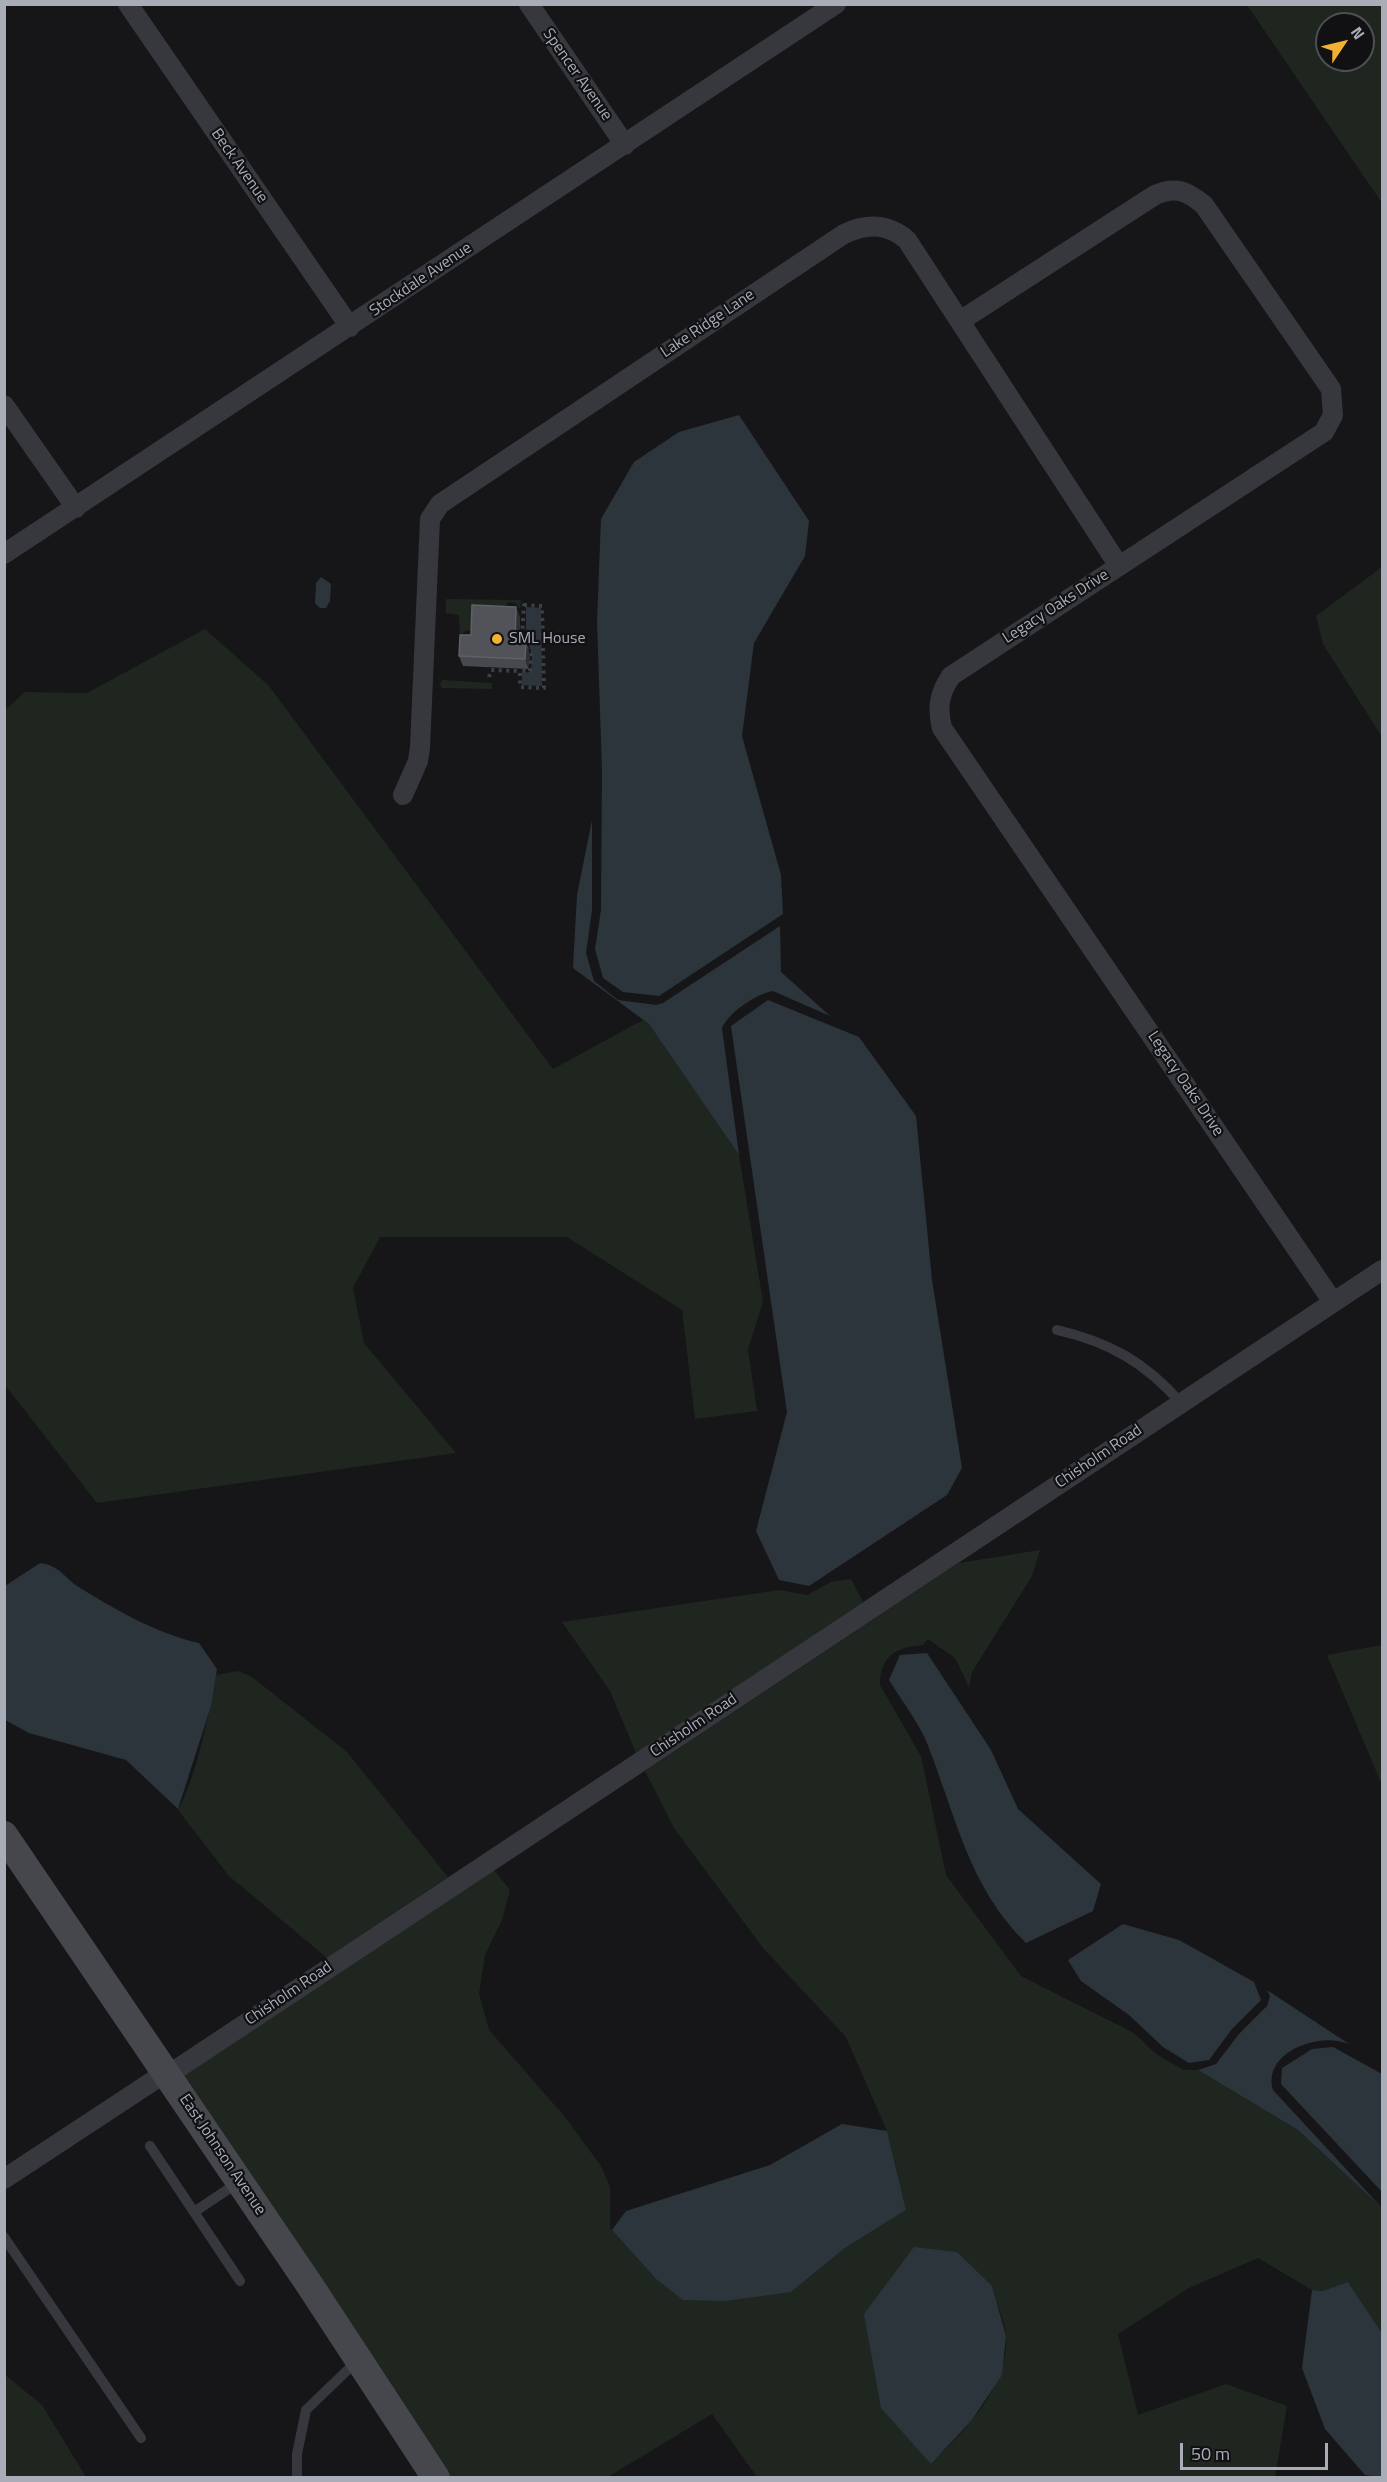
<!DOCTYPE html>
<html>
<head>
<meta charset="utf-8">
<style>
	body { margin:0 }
	#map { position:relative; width:1387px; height:2482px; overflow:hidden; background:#161618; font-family:"Titillium Web",sans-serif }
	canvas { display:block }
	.frame { position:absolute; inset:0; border:6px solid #a8adb8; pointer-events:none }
	.north { position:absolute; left:1315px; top:12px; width:60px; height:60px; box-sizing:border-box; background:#111113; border:2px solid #4d4f55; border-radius:50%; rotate:55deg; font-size:16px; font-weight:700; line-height:24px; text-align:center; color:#a8adb8 }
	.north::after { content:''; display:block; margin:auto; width:21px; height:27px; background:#f2b134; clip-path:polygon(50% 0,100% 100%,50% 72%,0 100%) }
	.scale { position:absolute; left:1180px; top:2443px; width:148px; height:27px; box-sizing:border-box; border:3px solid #a8adb8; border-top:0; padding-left:8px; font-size:18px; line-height:21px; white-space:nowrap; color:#a8adb8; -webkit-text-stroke:4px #111113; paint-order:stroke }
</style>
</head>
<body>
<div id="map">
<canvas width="1387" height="2482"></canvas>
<div class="frame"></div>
<div class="north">N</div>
<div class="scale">50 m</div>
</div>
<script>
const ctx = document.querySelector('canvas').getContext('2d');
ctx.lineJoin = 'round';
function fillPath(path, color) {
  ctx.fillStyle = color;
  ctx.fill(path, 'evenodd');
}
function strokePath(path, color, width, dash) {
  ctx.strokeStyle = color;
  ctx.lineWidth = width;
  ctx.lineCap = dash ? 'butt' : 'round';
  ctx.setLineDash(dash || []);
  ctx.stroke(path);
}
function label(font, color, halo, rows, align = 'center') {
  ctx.font = font + ' "Titillium Web",sans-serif';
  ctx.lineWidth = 4.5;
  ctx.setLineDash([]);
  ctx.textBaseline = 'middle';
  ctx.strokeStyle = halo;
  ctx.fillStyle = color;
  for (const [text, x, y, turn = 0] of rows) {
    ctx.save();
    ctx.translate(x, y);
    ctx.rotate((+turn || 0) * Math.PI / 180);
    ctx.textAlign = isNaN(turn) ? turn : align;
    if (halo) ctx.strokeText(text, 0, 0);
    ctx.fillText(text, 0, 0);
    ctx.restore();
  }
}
fillPath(new Path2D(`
	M1247,5H1382V203ZM1327,24H1363V60H1327Z
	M1382,567V737L1323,644L1316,616Z
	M446,599L521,600L520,609L515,603L509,602L475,630L466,631L460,636L459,615L446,613Z
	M205,629L269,686L553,1069L643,1020L649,1024L739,1155L763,1302L748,1349L757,1411L695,1419L682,1310L567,1237H380L353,1288L364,1343L456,1453L97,1503L5,1385V710L25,692L87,693Z
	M442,680L492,683V689L442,688L440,684Z
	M1040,1550L1032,1576L972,1672L969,1687L955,1658L928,1639L923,1645C897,1647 880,1655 880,1685L921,1756L946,1875L1021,1976L1134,2033L1156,2054L1184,2070H1198L1298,2130L1382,2208V2333L1348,2282L1322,2291L1312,2290L1258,2258L1189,2288L1118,2334L1138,2415L1226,2384L1287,2406L1275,2477H757L712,2414L608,2477H450L183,2077L494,1870L510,1890L502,1920L485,1955L479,1994L489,2030L565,2117L601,2166L610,2187V2228L655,2278L791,2292L845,2248L906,2210L887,2131L846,2037L763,1948L674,1828L645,1771L959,1563ZM992,2286C996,2302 1004,2319 1006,2335C1010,2385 965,2432 931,2463Z
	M851,1579L863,1602L636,1753L610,1691L562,1622L779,1590L807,1595L831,1582Z
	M1382,1645V1785L1327,1655Z
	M238,1671L252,1677L347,1752L448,1877L327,1958L229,1876L178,1810C196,1778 210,1711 216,1675Z
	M4,2374L42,2405L86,2477H5Z`), '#1e261f');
fillPath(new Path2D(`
	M739,415L809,521L805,556L754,643L742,736L781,875L783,914L659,996L623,992L603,978L595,949L601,910L602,770L597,622L601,519L634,462L679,432Z
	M321,577L331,584L330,601L326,608H320L315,603L316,583Z
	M526,607L541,608L542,686L522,685V673L531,672L532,655L526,636Z
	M592,820V910L586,953L594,981L618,1000L656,1005L663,1003L780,926L781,972L830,1016L773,991C756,994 729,1012 722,1028L739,1155L649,1024L573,968L577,895Z
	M768,1000L859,1037L916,1116L932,1280L962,1468L947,1495L809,1586L779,1580L756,1531L787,1412L731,1026Z
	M40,1563C62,1566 64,1579 82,1589C118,1611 158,1634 199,1643L217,1669L211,1706L178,1809L126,1760L29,1733L5,1720V1586Z
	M927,1653L991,1750L1018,1809L1101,1884L1093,1911L1026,1943C968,1886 956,1816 927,1743C918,1721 901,1700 889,1680L900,1655Z
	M1123,1924L1179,1940L1254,1982L1261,2000L1232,2029L1209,2060L1189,2063L1163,2047L1129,2015L1081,1981L1068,1960Z
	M1267,1990L1349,2044C1320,2031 1262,2052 1273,2090L1382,2208L1298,2130L1198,2070L1216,2064L1239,2034L1267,2006L1270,1996Z
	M1333,2047L1382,2074V2192L1281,2084L1282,2068L1312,2049Z
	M842,2124L887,2131L906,2210L845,2248L791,2292L725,2301L683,2300L655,2278L612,2230L626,2211L770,2165Z
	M914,2247L957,2252L992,2286L1006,2336L1002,2375L972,2420L931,2464L881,2408L864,2314Z
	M1348,2282L1382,2333V2477L1365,2475L1325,2429L1302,2368L1312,2290L1322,2291Z`), '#2c353c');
strokePath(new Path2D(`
	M524,605L542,606L544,688L520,687V671H530L531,655L523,643L522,636Z
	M489,677L491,670L520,671`), '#3d3f44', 4, [3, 4.5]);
strokePath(new Path2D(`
	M1057,1330C1109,1342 1145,1362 1181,1403
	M150,2146L240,2281
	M194,2212L239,2182
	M4,2237L141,2438
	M297,2478V2454L306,2410L358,2360`), '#37383d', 10);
strokePath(new Path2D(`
	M128,4L350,327
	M529,4L625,145
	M960,321L1155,195C1176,186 1187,191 1204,205L1331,389L1333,415L1324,432L951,676C939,694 937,707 942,728L1333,1302
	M4,405L76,508
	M4,554L836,4
	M403,795L418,761L420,747L430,519L440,504L844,234C867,223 887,223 907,240L1119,566
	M4,2179L159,2077L168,2075L1382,1270`), '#37383d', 20);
strokePath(new Path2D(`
	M4,1835L309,2284L436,2478`), '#45474d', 28);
fillPath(new Path2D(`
	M516,607L520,618L519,643L526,644L530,655L528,669L463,666L459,656L471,635Z`), '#47494d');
fillPath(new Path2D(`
	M516,607L520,618L519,653L515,643Z
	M526,644L530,655L528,669L525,659Z`), '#2f3033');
const building = new Path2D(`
	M472,605L516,607L515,643L526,644L525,659L459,656L460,635H471Z`);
fillPath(building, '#525359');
strokePath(building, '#5f6168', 1.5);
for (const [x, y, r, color] of [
	[497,639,6,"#f2b134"]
]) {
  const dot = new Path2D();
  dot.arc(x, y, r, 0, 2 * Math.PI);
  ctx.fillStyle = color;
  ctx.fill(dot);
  strokePath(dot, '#111113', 2);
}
label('16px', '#a8adb8', '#111113', [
	["Spencer Avenue",577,75,55],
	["Beck Avenue",239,166,55],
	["Stockdale Avenue",421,280,-34],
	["Lake Ridge Lane",708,324,-34],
	["Legacy Oaks Drive",1056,607,-33],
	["Legacy Oaks Drive",1185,1084,56],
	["Chisholm Road",1099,1457,-34],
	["Chisholm Road",694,1726,-34],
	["Chisholm Road",289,1994,-34],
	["East Johnson Avenue",222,2155,56]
]);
label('16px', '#a8adb8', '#111113', [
	["SML House",509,639]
], 'left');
</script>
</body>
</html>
